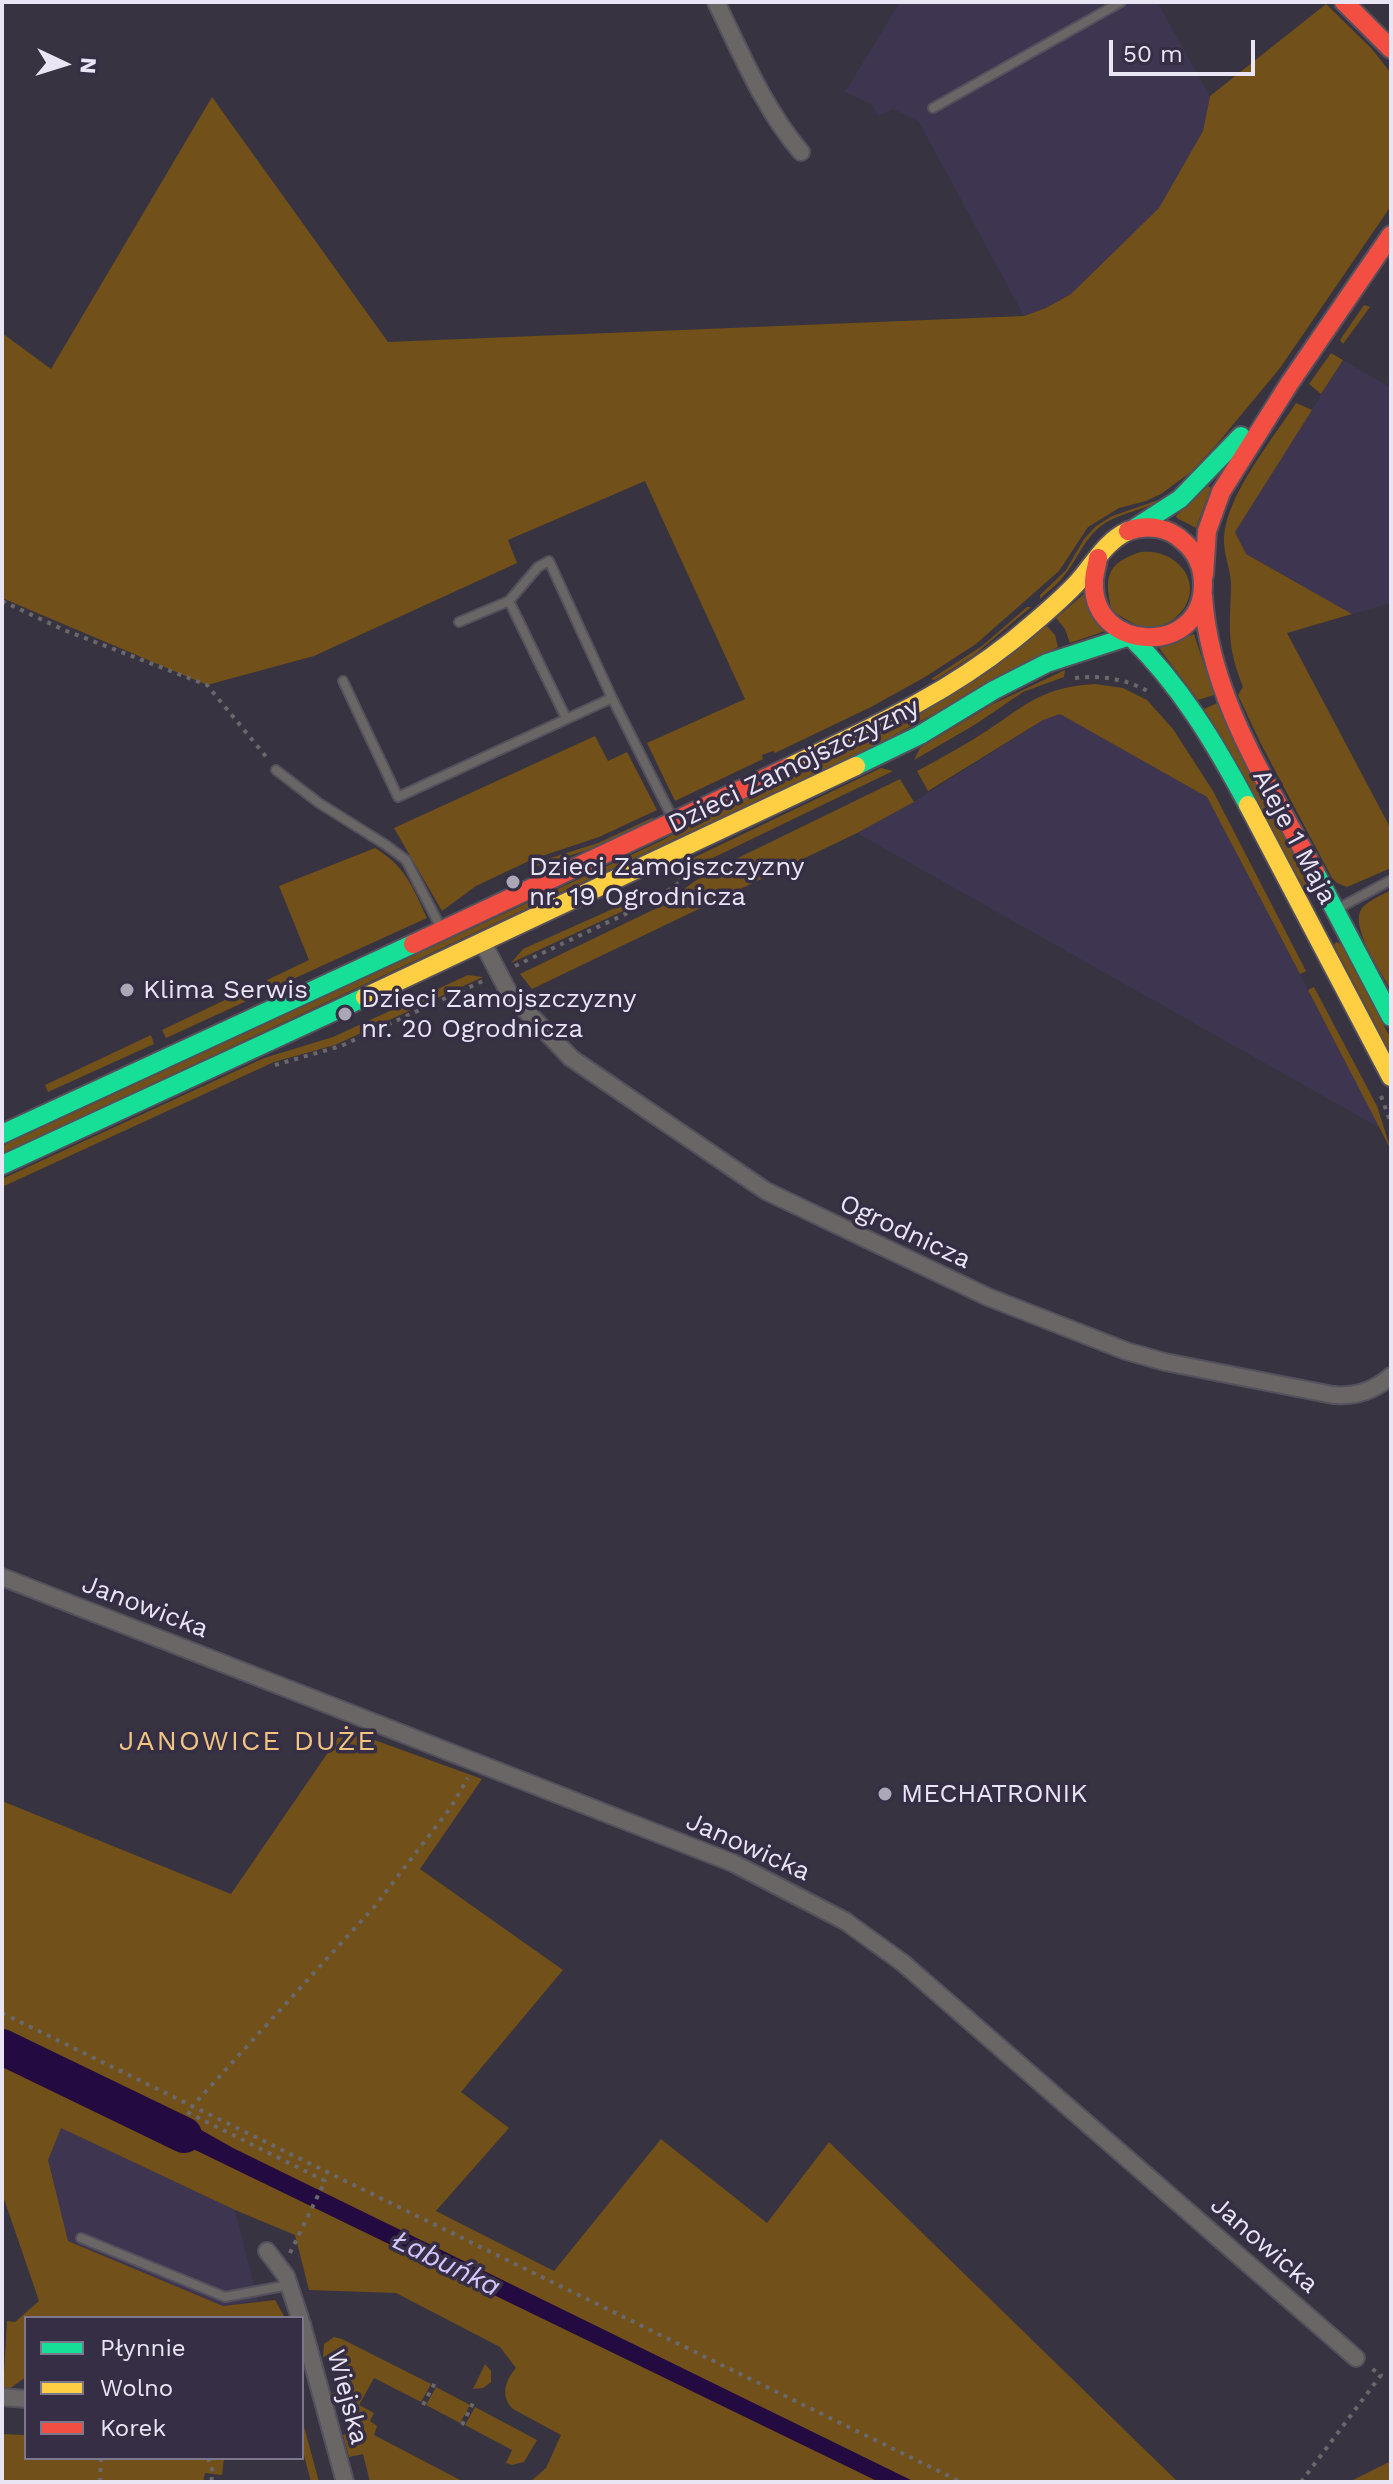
<!DOCTYPE html>
<html>
<head>
<meta charset="utf-8">
<style>
	body { margin:0 }
	#map { position:relative; width:1393px; height:2484px; overflow:hidden; background:#373340; font-family:"Work Sans",sans-serif }
	canvas { display:block }
	.frame { position:absolute; inset:0; border:4px solid #eae5f5; pointer-events:none }
	.legend { position:absolute; left:24px; top:2316px; width:280px; height:144px; box-sizing:border-box; background:#352e45; border:2px solid #7d778b; margin:0; padding:10px 14px; list-style:none; font-size:24px; color:#eae5f5 }
	.legend li { display:flex; align-items:center; gap:16px; height:40px }
	.legend b { width:40px; border:2px solid #7d778b }
	.north { position:absolute; left:24px; top:24px; width:80px; height:80px; -webkit-text-stroke:6px #352e45; paint-order:stroke; rotate:94deg; font-size:22px; font-weight:700; line-height:32px; text-align:center; color:#eae5f5 }
	.north::after { content:''; display:block; margin:auto; width:28px; height:36px; background:#eae5f5; clip-path:polygon(50% 0,100% 100%,50% 72%,0 100%) }
	.scale { position:absolute; left:1109px; top:40px; width:146px; height:36px; box-sizing:border-box; border:4px solid #eae5f5; border-top:0; padding-left:10px; font-size:24px; line-height:28px; white-space:nowrap; color:#eae5f5; -webkit-text-stroke:6px #352e45; paint-order:stroke }
</style>
</head>
<body>
<div id="map">
<canvas width="1393" height="2484"></canvas>
<div class="frame"></div>
<ul class="legend">
<li><b style="height:10px;background:#16e098"></b>Płynnie</li>
<li><b style="height:10px;background:#ffcf43"></b>Wolno</li>
<li><b style="height:10px;background:#f24e42"></b>Korek</li>
</ul>
<div class="north">N</div>
<div class="scale">50 m</div>
</div>
<script>
const ctx = document.querySelector('canvas').getContext('2d');
ctx.lineJoin = 'round';
function fillPath(path, color) {
  ctx.fillStyle = color;
  ctx.fill(path, 'evenodd');
}
function strokePath(path, color, width, dash) {
  ctx.strokeStyle = color;
  ctx.lineWidth = width;
  ctx.lineCap = dash ? 'butt' : 'round';
  ctx.setLineDash(dash || []);
  ctx.stroke(path);
}
function label(font, color, halo, rows, align = 'center') {
  ctx.font = font + ' "Work Sans",sans-serif';
  ctx.lineWidth = 7;
  ctx.setLineDash([]);
  ctx.textBaseline = 'middle';
  ctx.strokeStyle = halo;
  ctx.fillStyle = color;
  for (const [text, x, y, turn = 0] of rows) {
    ctx.save();
    ctx.translate(x, y);
    ctx.rotate((+turn || 0) * Math.PI / 180);
    ctx.textAlign = isNaN(turn) ? turn : align;
    if (halo) ctx.strokeText(text, 0, 0);
    ctx.fillText(text, 0, 0);
    ctx.restore();
  }
}
fillPath(new Path2D(`
	M900,2H1157L1210,96L1203,131L1159,208L1071,294L1046,308L1024,316L919,122L893,109L878,116L871,104L845,92Z
	M1343,360L1391,388V603L1352,614L1246,554L1235,532Z
	M1060,713L1207,797L1380,1128L857,833L914,802L1043,720Z
	M2,2074L61,2128L235,2210L258,2301L223,2306L68,2241L39,2301Z`), '#3e3650');
fillPath(new Path2D(`
	M1326,4L1371,48L1391,73V206L1280,368L1217,444L1191,472L1161,494L1146,501L1119,508L1088,527L1059,571L976,644L925,677L871,707L775,753L773,751L762,755L763,759L675,801L647,743L745,699L645,481L508,540L517,563L314,656L207,685L2,598V333L51,369L212,97L388,342L1024,316L1046,308L1071,294L1159,208L1203,131L1210,96Z
	M1364,305L1370,307L1343,344L1340,340Z
	M1331,353L1343,360L1321,394L1309,384Z
	M1296,403L1312,410L1235,532L1246,554L1352,614L1287,633L1391,829V868L1347,887L1337,883L1332,878L1260,742L1238,695L1243,687C1226,643 1230,631 1231,585C1231,569 1223,554 1224,537C1227,494 1273,439 1296,403Z
	M1208,486L1211,488L1196,528L1177,518L1176,516Z
	M1164,498C1144,511 1120,512 1101,526C1083,540 1077,561 1063,577C1057,585 1047,592 1040,599V595L1066,570L1084,539L1096,526L1112,516Z
	M1141,552C1182,548 1209,591 1174,619C1167,625 1153,627 1144,630L1112,611C1104,579 1105,563 1141,552Z
	M1084,594L1105,631L1070,643L1065,629L1056,618Z
	M1027,607H1031L973,656L935,680L931,679L982,646Z
	M1047,626L1055,635L1058,647L874,746L2,1154V1146L661,841Z
	M1194,634L1214,695L1198,700L1159,648Z
	M1065,670L1064,677L1023,692L976,724L914,760L920,748L993,704Z
	M1095,684L1123,688L1147,700L1173,729L1213,791L1306,971L1300,974L1207,797L1060,714L1043,720L928,791L917,771C941,758 965,745 988,730C1028,703 1044,687 1095,684Z
	M1217,703L1311,889L1309,891H1306L1204,709Z
	M595,736L608,761L627,752L657,810L599,837L533,859L476,886L442,911L394,828Z
	M881,768L893,771L698,865L678,880L681,868L695,857Z
	M900,779L914,802L857,833L532,989L520,974L659,907L705,874Z
	M654,817L650,822L600,846L534,867L535,863L598,843Z
	M375,848C406,867 412,886 427,918L271,989L267,980L309,960L279,886Z
	M655,890L662,893L511,963L523,949Z
	M1391,890V990C1382,973 1347,924 1363,907C1370,900 1382,895 1391,890Z
	M1336,942L1341,944L1391,1039V1054L1334,945Z
	M468,975L483,977L335,1045L274,1062L2,1187V1179L264,1058L333,1037Z
	M1314,987L1377,1106L1391,1150L1308,990Z
	M246,990L249,1000L166,1038L162,1030Z
	M151,1035L154,1044L48,1092L45,1085Z
	M344,1729L482,1779L420,1869L563,1970L461,2092L509,2128L436,2211L554,2271L661,2139L767,2223L829,2142L1178,2482H530L546,2468L561,2435L513,2409C500,2397 505,2380 516,2368L500,2347L396,2293L309,2290L295,2235L235,2210L61,2128L48,2160L68,2241L223,2306L275,2300L285,2318H26V2377L9,2389L3,2388L7,2321L15,2322L39,2301L2,2193V1801L231,1894Z
	M334,2337L342,2339L431,2384L421,2402L374,2378L359,2405L374,2413L370,2421L377,2426L374,2435L464,2482H370L363,2454L349,2457L343,2435L357,2431L349,2400L334,2404L332,2393L346,2389L337,2354L323,2357L324,2344Z
	M485,2364L491,2371V2382L483,2388L473,2389Z
	M436,2387L470,2405L460,2423L426,2405Z
	M475,2407L537,2440L524,2462L512,2465L506,2463L512,2450L465,2425Z
	M302,2419L319,2482H311L302,2448Z
	M2,2434L26,2435V2458H224L222,2475L205,2473L203,2482H2Z
	M1391,2461V2482H1349Z`), '#715019');
fillPath(new Path2D(`
	M147,2104L180,2118L233,2148L915,2482H879L187,2146L170,2142L139,2123Z`), '#230a40');
strokePath(new Path2D(`
	M2,2047L184,2135`), '#230a40', 36);
const lane = new Path2D(`
	M933,108L1121,2
	M509,601L566,718
	M459,622L509,601L538,567L549,561L612,698L674,821
	M343,681L398,797L612,698
	M276,770L319,803L386,845L406,860L440,926
	M1339,908L1391,880
	M81,2238L225,2297L289,2285`);
const street = new Path2D(`
	M716,2C741,53 764,109 801,152
	M483,943L509,993L571,1058L766,1191L988,1297L1126,1351L1165,1362L1333,1395C1354,1397 1374,1391 1391,1376
	M2,1577L733,1863L845,1921L903,1963L1356,2358
	M267,2251L286,2276L300,2318
	M302,2324L345,2482
	M2,2397L26,2399`);
const fast = new Path2D(`
	M1135,528L1180,499L1241,436
	M856,766L920,735L994,690L1047,663L1130,636C1180,685 1215,743 1248,805
	M1315,872L1391,1017
	M2,1134L413,944
	M2,1165L365,997`);
const slow = new Path2D(`
	M787,768C868,729 940,698 1012,641C1034,623 1057,604 1076,584C1093,566 1104,542 1128,531
	M1248,805L1391,1077
	M365,997L856,766`);
const jam = new Path2D(`
	M1344,2L1391,49
	M1098,558C1097,566 1094,574 1094,582C1091,652 1202,658 1203,585C1203,568 1197,553 1184,542C1169,527 1147,524 1128,531
	M1204,575L1207,531L1221,492L1289,384L1391,235
	M1203,596C1210,699 1268,783 1315,872
	M413,944L787,768`);
strokePath(lane, '#54505c', 12);
strokePath(street, '#54505c', 20);
strokePath(fast, '#54505c', 22);
strokePath(slow, '#54505c', 22);
strokePath(jam, '#54505c', 22);
strokePath(new Path2D(`
	M2,601L64,630L207,685L268,759
	M1075,678C1103,675 1127,679 1151,693
	M515,966L655,900L698,869
	M275,1065L341,1046L485,980
	M1381,1096L1391,1123
	M2,2013L961,2482
	M290,2253L325,2181L187,2112L375,1906L451,1807L468,1778
	M423,2405L437,2379
	M462,2425L475,2399
	M208,2458L213,2472L211,2482
	M100,2482L101,2458
	M1301,2482L1381,2375L1368,2366`), '#6a686a', 4, [4, 6]);
strokePath(lane, '#696665', 8);
strokePath(street, '#696665', 16);
strokePath(fast, '#16e098', 18);
strokePath(slow, '#ffcf43', 18);
strokePath(jam, '#f24e42', 18);
for (const [x, y, r, color] of [
	[513,882,8,"#aba7b6"],
	[127,990,8,"#aba7b6"],
	[345,1014,8,"#aba7b6"],
	[885,1794,8,"#aba7b6"]
]) {
  const dot = new Path2D();
  dot.arc(x, y, r, 0, 2 * Math.PI);
  ctx.fillStyle = color;
  ctx.fill(dot);
  strokePath(dot, '#352e45', 3);
}
label('26px', '#eae5f5', '#352e45', [
	["Dzieci Zamojszczyzny",794,766,-26],
	["Aleje 1 Maja",1294,837,62],
	["Ogrodnicza",905,1232,25],
	["Janowicka",145,1607,21],
	["Janowicka",748,1847,24],
	["Janowicka",1264,2245,41],
	["Wiejska",347,2397,75]
]);
label('26px', '#eae5f5', '#352e45', [
	["Dzieci Zamojszczyzny",529,867],
	["nr. 19 Ogrodnicza",529,897],
	["Klima Serwis",143,990],
	["Dzieci Zamojszczyzny",361,999],
	["nr. 20 Ogrodnicza",361,1029],
	["MECHATRONIK",901,1794]
], 'left');
ctx.letterSpacing = '2px';
label('28px', '#f2c581', '#352e45', [
	["JANOWICE DUŻE",248,1742]
]);
ctx.letterSpacing = '0px';
label('italic 28px', '#d6c6fd', '#352e45', [
	["Łabuńka",446,2264,26]
]);
</script>
</body>
</html>
